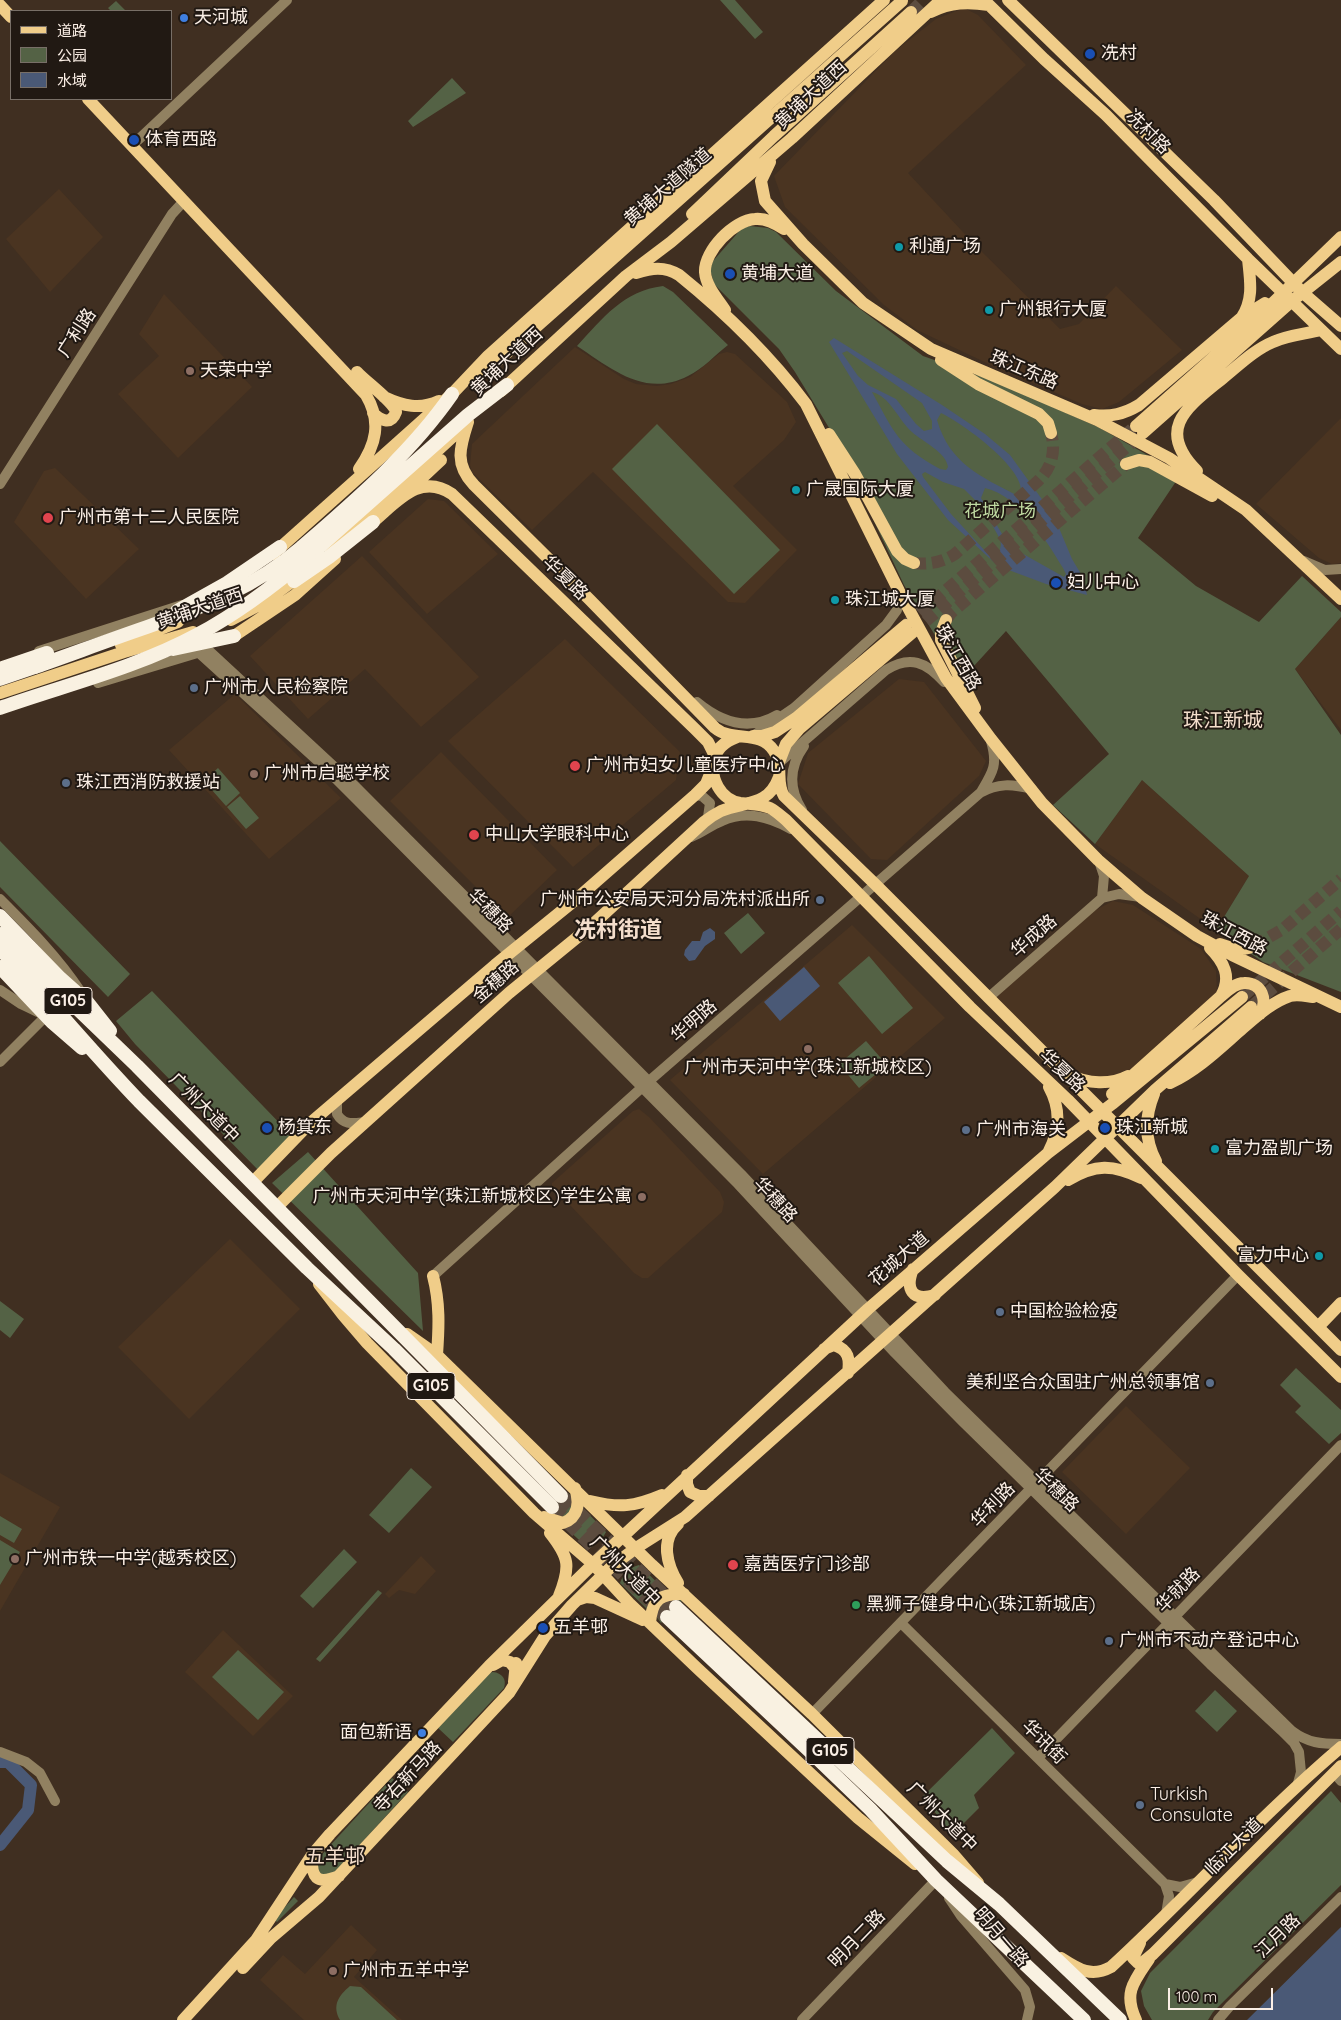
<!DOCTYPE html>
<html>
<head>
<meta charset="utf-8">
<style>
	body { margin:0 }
	#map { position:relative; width:1341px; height:2020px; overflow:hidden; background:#402f21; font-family:Quicksand,"Noto Sans SC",sans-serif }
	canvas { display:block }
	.legend { position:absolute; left:10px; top:10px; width:162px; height:90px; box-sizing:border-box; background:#211913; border:1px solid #786f67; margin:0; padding:6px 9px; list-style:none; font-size:15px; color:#fbefe6 }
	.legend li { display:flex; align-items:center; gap:10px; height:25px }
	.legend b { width:25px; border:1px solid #786f67 }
	.scale { position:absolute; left:1168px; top:1988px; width:105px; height:22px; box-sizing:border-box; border:2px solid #fbefe6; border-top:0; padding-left:6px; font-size:15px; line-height:18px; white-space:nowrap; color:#fbefe6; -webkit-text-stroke:4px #211913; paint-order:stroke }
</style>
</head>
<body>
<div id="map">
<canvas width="1341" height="2020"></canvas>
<ul class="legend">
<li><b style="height:6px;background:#f0cd89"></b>道路</li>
<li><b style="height:14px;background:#546245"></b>公园</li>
<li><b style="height:14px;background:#4a5976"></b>水域</li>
</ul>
<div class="scale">100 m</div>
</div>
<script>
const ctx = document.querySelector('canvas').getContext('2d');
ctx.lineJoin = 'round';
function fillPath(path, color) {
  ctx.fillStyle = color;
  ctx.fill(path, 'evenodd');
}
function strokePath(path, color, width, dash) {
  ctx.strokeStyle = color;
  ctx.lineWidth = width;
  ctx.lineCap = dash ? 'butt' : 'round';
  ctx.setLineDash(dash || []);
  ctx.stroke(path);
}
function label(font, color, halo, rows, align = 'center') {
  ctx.font = font + ' Quicksand,"Noto Sans SC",sans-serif';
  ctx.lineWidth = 4;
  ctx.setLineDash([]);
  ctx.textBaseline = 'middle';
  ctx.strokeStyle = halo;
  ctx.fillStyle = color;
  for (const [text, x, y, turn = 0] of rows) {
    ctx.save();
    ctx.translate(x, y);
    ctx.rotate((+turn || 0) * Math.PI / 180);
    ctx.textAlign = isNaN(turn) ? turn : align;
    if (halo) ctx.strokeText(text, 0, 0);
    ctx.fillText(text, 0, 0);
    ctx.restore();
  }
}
fillPath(new Path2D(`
	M964,8L978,15L1026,65L908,173L975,245L1060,329L1079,324L1116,286L1182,350L1119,402L1102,409L1082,404L993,366L917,330L884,305L785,207L774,176L894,52L936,19Z
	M59,189L103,237L50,292L6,239Z
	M164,294L252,387L178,458L118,394L159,356L139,334Z
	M575,347L624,379L636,384L657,386L671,384L690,377L719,354L727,352L735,354L787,402L796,422L784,440L733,486L797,550L745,603L728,602L593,472L532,530L472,472L470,465L472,444Z
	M1341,418V563L1332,564L1319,558L1256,504Z
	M55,468L139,549L86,599L14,522L44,471Z
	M428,499L444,501L498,554L427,614L369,552Z
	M362,556L479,677L421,727L365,669L308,719L250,656Z
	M1341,617V730L1295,669Z
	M565,639L680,752L676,780L573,867L448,741Z
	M899,679L924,682L986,761L979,776L887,860L871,859L798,784L808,753Z
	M235,694L341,798L269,859L169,750Z
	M441,752L557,870L507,918L390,801Z
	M1142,780L1249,876L1216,930L1095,844Z
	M1113,901L1133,905L1201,949L1216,971L1217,994L1135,1067L1118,1077L1082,1076L1065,1068L994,997L1088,914Z
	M852,925L945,1018L763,1174L670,1080Z
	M639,1109L649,1117L720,1192L724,1202L722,1212L648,1278H642L634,1273L552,1186V1183L633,1111Z
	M230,1239L300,1309L189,1419L118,1347Z
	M1126,1406L1190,1468L1126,1534L1062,1472Z
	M0,1473L60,1507L0,1611Z
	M421,1556L436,1571L415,1594L399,1590L389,1598L385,1594Z
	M223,1630L293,1696L253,1736L185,1672Z
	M351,1925L377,1950L354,1977L402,2020H304L260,1980L283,1955L305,1974Z`), '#4a3421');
fillPath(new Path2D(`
	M720,0H735L763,32L755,39Z
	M116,1L126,11H111L108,8Z
	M452,78L466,93L413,127L408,121Z
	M750,226L768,228L776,232L836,291L923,356L994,381L1098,427L1181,474L1138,538L1196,586L1259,622L1302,576L1341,612V617L1295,669L1341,735V992L1263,962L1216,930L1249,876L1142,780L1095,844L1053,805L1109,754L1006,631L962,679L904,585L834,436L795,372L779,349L714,284L710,269L713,261L742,228Z
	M663,286L673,292L728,345C715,355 703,369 688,376C645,398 612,369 577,346C603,318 623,291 663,286Z
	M657,424L780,550L734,594L612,469Z
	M218,768L240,793L226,806L204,781Z
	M240,796L259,818L246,829L227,807Z
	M0,841L130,974L108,997L0,887Z
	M748,913L765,933L741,954L724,933Z
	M869,956L913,1008L882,1034L838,983Z
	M152,991L292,1136L260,1172L135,1044L116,1021Z
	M866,1041L887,1065L859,1088L839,1064Z
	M308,1152L418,1273L423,1331L272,1183Z
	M0,1301L24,1319L10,1338L0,1330Z
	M1296,1368L1341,1410V1433L1329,1444L1295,1412L1301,1406L1280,1385Z
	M411,1468L432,1487L389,1533L369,1515Z
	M568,1493L571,1496L573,1511L559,1519L548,1513Z
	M584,1509L606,1532L602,1539L589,1549L566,1528C575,1524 583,1518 584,1509Z
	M0,1516L22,1529L14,1543L0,1535Z
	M0,1540L20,1552L0,1585Z
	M344,1549L357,1562L313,1608L300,1596Z
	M639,1565L665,1590L647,1609L620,1583C624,1573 628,1568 639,1565Z
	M378,1590L382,1593L320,1662L316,1659Z
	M675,1597L682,1601L661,1623L656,1616L658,1605Z
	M238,1650L284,1692L258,1720L212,1677Z
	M493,1672C502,1673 507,1679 504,1688L453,1742L438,1728L489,1673Z
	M1215,1690L1237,1711L1217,1732L1195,1711Z
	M992,1728L1015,1753L974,1795L979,1808L950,1837L944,1823L922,1797Z
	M392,1778L408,1792L333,1874L320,1875L316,1861Z
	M1331,1791L1341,1803V1885L1213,2012L1208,2020H1152L1144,2006L1141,1991L1150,1973Z
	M294,1897L298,1901L277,1922L274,1919Z
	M350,1986L361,1987L397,2020H340C332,2006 338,1996 350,1986Z`), '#546245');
fillPath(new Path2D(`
	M834,338L942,405L985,434L1010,455L1054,516L1072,559L1084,579L1087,595L1046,584L998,566L948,520L897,454L829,342ZM847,351L922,403L932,421V429L924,431L916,424L896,399L868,385L858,376L842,353ZM872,392C890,396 899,421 912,432C923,442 946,452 948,467L946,470L940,469C898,446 894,432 872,392ZM941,413C962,423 1025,468 1021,493L1018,496C980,476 950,464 937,420ZM925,472L943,482L964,489L982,507L1000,539L1001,545L998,557L990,555L986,552L951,514L923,477L922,474ZM985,488C1021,497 1045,539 1063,568L1066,574L1064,577L1009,546L981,498Z
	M710,928L715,932V939L705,946L695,960L689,961L684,955L685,950L692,941H700L703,932Z
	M804,967L820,986L780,1021L764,1002Z
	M1341,1927V2020H1247Z`), '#4a5976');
strokePath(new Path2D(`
	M0,1762H8L31,1785L28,1810L0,1845`), '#4a5976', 12);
strokePath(new Path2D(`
	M911,12L923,0
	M914,563C929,565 943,562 955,554L1038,481C1052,468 1056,451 1051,433
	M946,620L951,613L1126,464
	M906,625L1132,429
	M912,633L1143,433
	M1254,946L1283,929L1341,879
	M1242,997L1341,911
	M1251,1007L1341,929`), '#5c4c3f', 12, [12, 6]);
strokePath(new Path2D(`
	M561,1496L676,1607
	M552,1507L667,1617`), '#5c4c3f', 14, [14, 7]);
strokePath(new Path2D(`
	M138,140L287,0
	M0,484L172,214L184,201
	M1304,561L1325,570L1341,569
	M207,649L356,787L741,1174L945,1392L1292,1731C1308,1743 1321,1744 1341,1744
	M39,651L182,605
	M198,652L319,762L356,799L738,1184L895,1353L962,1421L1210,1664L1282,1731L1294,1743L1299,1752L1301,1772L1298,1783
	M98,683L204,651
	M697,702C721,722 748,732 777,715
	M756,734L794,708L886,625L897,610V591
	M780,762L886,670C910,655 926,662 944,682
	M981,792C993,772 998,765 991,741
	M695,795L702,796L710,803L708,817L705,821
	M802,810C788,788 789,767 804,746
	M691,837C702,833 711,825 722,821C746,810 769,817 791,829
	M1099,861L1104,876L1102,898
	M0,899C29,928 58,957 81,992
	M0,990L21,1004L46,1016L0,1062
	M988,998L1102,898L1119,894L1141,897
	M337,1100V1114C344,1126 354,1123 366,1122
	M433,1276L648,1082L980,793C998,783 1012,784 1032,789
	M901,1623L1165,1884L1169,1896L1166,1914
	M812,1714L1238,1275
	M0,1752L26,1762L40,1773L55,1801
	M1038,1758L1341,1445
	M1334,1773L1341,1781
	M1165,1884L1180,1887L1198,1882
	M949,1898L961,1916L1025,1990L1030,2007L1027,2020
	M802,2020L936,1880L939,1884
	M1218,2020L1230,2006L1341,1897`), '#918161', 10);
strokePath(new Path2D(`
	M984,0L1044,59L1106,115L1248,259L1341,349
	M1008,0L1214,200L1302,292L1341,326
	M0,5L11,17
	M931,12C951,2 968,2 989,5
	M88,99L366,395C382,422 376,445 359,469
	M770,162L761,181L765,201L803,244L863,303L931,349L1097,420L1169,458L1246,510L1341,599
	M692,214L774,136L911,12
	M636,273C652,268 664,266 679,275C726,313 770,356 806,404L899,591L946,678L991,739L1042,803L1098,860L1142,898L1197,936L1232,955L1341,1007
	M725,310C717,298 706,286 705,272C704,251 734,220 755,219C766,218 775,223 784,229
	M1242,317C1254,298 1250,280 1248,259
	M941,360L978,384L1039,414L1048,423L1051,433
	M357,372C366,382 394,402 396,412C391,426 380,420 373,413
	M477,376L500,359L561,305L902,1
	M501,391L626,276L671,242L792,138L941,0
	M384,397C403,406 420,410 439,401
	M1094,415C1111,417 1124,414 1139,405L1241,318L1265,303
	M468,422C460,447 454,464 474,485L590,600L715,728C733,743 760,729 774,751C784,766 775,782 784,796L876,885L1341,1350
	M1136,426L1251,324L1341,237
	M1143,433L1292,301L1341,262
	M829,434L855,474L897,551L905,559L914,563
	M1126,464L1139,460L1150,462L1212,496
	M1197,471C1154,428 1189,406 1223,378C1239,365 1254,350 1273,342C1288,335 1305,334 1321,330
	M410,489L441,460
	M373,522C397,502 420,472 452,494L695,729L708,742L715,756
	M330,549L461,429
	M273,554L452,394L488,356L884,0
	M231,620L263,603L300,576
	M946,620L941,633V640L975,708
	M234,636L295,595L335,559
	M121,645L178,622
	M0,693L124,652L193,632
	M753,736H762L775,732L796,718L906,625
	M737,737C726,741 716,748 714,761C710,778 720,799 740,803C750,804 760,804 770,808C776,811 781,816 786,820L970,1007L1068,1100L1238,1275L1341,1377
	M779,762L786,744L799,729L912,633
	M1220,944C1230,948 1245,951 1254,946
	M1210,948C1224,962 1232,977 1221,996
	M1070,1075C1087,1084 1111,1085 1128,1076
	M1170,1083C1198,1070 1220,1048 1243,1028C1257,1016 1272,1002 1290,996C1298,994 1305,996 1313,997
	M1112,1094L1220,997C1227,991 1235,983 1244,983C1262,982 1268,1001 1260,1014
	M1154,1094C1145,1116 1144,1139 1156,1161
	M1049,1151C1060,1129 1061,1109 1049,1087
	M1068,1180C1095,1164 1113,1164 1141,1178
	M253,1182L309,1124L495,965L574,901L695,795L706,784L712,769
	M277,1207L331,1153L509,993L591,926L704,822C709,818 715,814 721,811C745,801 768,807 779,777
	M913,1269C905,1289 912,1302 935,1295
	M433,1276C440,1303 439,1327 437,1355
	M319,1284L343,1315L367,1343L534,1513L593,1564L629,1603L697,1668L858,1818L915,1864
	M1318,1327L1341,1303
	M407,1334L437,1355L652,1565L812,1714L953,1854L978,1883
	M824,1349L834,1345C849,1350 850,1359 848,1373
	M687,1475V1484L690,1492L699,1496H709
	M590,1501C619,1508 634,1507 662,1495
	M544,1517L563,1523C579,1517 580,1503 575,1488
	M550,1533C569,1557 571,1566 559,1596
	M678,1583C667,1565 660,1540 678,1524
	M577,1600L586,1597L595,1598L643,1620
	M650,1623C652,1599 661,1593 684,1594
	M493,1665L502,1660L510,1662L514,1667L516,1663L514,1682
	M312,1855C311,1878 316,1885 339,1876
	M1140,1943L1133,1958L1138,1963H1142L1153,1954L1341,1766
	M1061,1958C1078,1969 1091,1978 1111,1967C1189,1895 1260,1816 1341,1747
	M243,1968L271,1938L319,1897L509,1693L545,1636L572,1605L612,1566L636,1548L685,1517L1055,1187L1155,1090L1251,1007
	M183,2020L256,1940L312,1855L330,1834L489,1666L593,1564L868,1309L1048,1153L1112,1104L1242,997
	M1136,2020C1123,1993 1134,1981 1149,1959`), '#f0cd89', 12);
strokePath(new Path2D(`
	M302,547C356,500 411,453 452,394
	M309,556L468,415L507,385
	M294,581L329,557L373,522
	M177,611L227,583L280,547
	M173,649L234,636
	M0,679L35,667
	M0,916L60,978L88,1003L110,1031
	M0,934L137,1066L561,1496
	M0,949C48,998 91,1051 139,1101L307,1268L394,1349L552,1507
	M0,967L52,1022L82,1048
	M676,1607L947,1861L999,1904L1120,2020
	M667,1617L817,1758L870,1809L936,1880L1084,2020`), '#f9f1e1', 14);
strokePath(new Path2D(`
	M35,667C72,654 109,640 147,627C205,606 254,588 302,547
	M0,669L47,653
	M0,708C65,685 136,668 197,635C238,613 274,586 309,556`), '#f9f1e1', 14);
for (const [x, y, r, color] of [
	[184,18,5,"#3f7fe0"],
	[1090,54,6,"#1a4fb4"],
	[134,140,6,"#1a4fb4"],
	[899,247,5,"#0f9aa8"],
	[730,274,6,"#1a4fb4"],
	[989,310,5,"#0f9aa8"],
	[190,371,5,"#8d6e63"],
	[796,490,5,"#0f9aa8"],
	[48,518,6,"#e0444e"],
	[1056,583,6,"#1a4fb4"],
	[835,600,5,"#0f9aa8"],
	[194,688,5,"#5c6f8a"],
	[575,766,6,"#e0444e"],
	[254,774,5,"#8d6e63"],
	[66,783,5,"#5c6f8a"],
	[474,835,6,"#e0444e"],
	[820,900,5,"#5c6f8a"],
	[808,1049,5,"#8d6e63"],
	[267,1128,6,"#1a4fb4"],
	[1105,1128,6,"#1a4fb4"],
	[966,1130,5,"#5c6f8a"],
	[1215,1149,5,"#0f9aa8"],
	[642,1197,5,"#8d6e63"],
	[1319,1256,5,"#0f9aa8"],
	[1000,1312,5,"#5c6f8a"],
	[1210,1383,5,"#5c6f8a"],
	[15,1559,5,"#8d6e63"],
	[733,1565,6,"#e0444e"],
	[856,1605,5,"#2e9e5b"],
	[543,1628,6,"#1a4fb4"],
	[1109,1641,5,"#5c6f8a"],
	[422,1733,5,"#3f7fe0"],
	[1140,1805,5,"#5c6f8a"],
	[333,1971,5,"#8d6e63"]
]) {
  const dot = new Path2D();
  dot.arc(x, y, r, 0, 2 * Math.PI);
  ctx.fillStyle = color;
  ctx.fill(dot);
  strokePath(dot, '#211913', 2);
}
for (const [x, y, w] of [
	[68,1001,48],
	[431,1386,48],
	[830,1751,48]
]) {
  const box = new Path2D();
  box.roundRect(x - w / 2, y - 13.5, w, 27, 4);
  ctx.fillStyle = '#211913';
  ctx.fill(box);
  strokePath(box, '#fbefe6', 1);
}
label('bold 16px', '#fbefe6', null, [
	["G105",68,1001],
	["G105",431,1386],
	["G105",830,1751]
]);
label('18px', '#fbefe6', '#211913', [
	["天河城",194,18],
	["冼村",1101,54],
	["体育西路",145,140],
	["利通广场",909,247],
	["黄埔大道",741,274],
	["广州银行大厦",999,310],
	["天荣中学",200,371],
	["广晟国际大厦",806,490],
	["广州市第十二人民医院",59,518],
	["妇儿中心",1067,583],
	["珠江城大厦",845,600],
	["广州市人民检察院",204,688],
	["广州市妇女儿童医疗中心",586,766],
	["广州市启聪学校",264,774],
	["珠江西消防救援站",76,783],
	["中山大学眼科中心",485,835],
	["广州市公安局天河分局冼村派出所",810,900,"right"],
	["广州市天河中学(珠江新城校区)",808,1068,"center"],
	["杨箕东",278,1128],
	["珠江新城",1116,1128],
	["广州市海关",976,1130],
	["富力盈凯广场",1225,1149],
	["广州市天河中学(珠江新城校区)学生公寓",632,1197,"right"],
	["富力中心",1309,1256,"right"],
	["中国检验检疫",1010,1312],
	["美利坚合众国驻广州总领事馆",1200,1383,"right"],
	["广州市铁一中学(越秀校区)",25,1559],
	["嘉茜医疗门诊部",744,1565],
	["黑狮子健身中心(珠江新城店)",866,1605],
	["五羊邨",554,1628],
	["广州市不动产登记中心",1119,1641],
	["面包新语",412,1733,"right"],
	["Turkish",1150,1795],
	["Consulate",1150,1816],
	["广州市五羊中学",343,1971]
], 'left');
label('18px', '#fbefe6', '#211913', [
	["黄埔大道西",811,95,-43],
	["冼村路",1148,132,45],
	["黄埔大道隧道",668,187,-41],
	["广利路",77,333,-57],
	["黄埔大道西",507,362,-43],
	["珠江东路",1024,370,23],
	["华夏路",565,578,44],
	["黄埔大道西",200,609,-19],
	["珠江西路",958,658,60],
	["华穗路",490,911,45],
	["珠江西路",1234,934,28],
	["华成路",1034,936,-41],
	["金穗路",496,982,-41],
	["华明路",694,1021,-41],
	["华夏路",1062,1071,43],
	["广州大道中",204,1108,45],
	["华穗路",775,1200,47],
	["花城大道",899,1259,-41],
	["华穗路",1056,1490,44],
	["华利路",993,1505,-46],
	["广州大道中",625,1571,45],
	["华就路",1178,1590,-46],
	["华讯街",1044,1742,45],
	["寺右新马路",408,1777,-47],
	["广州大道中",942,1817,45],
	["临江大道",1234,1847,-45],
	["江月路",1278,1936,-44],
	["明月一路",1001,1937,49],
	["明月二路",857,1939,-46]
]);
label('18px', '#c0dba2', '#211913', [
	["花城广场",1000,512]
]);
label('20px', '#f4decc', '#211913', [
	["珠江新城",1223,721],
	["五羊邨",335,1857]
]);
label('bold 22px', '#f4decc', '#211913', [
	["冼村街道",618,930]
]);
</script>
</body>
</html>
